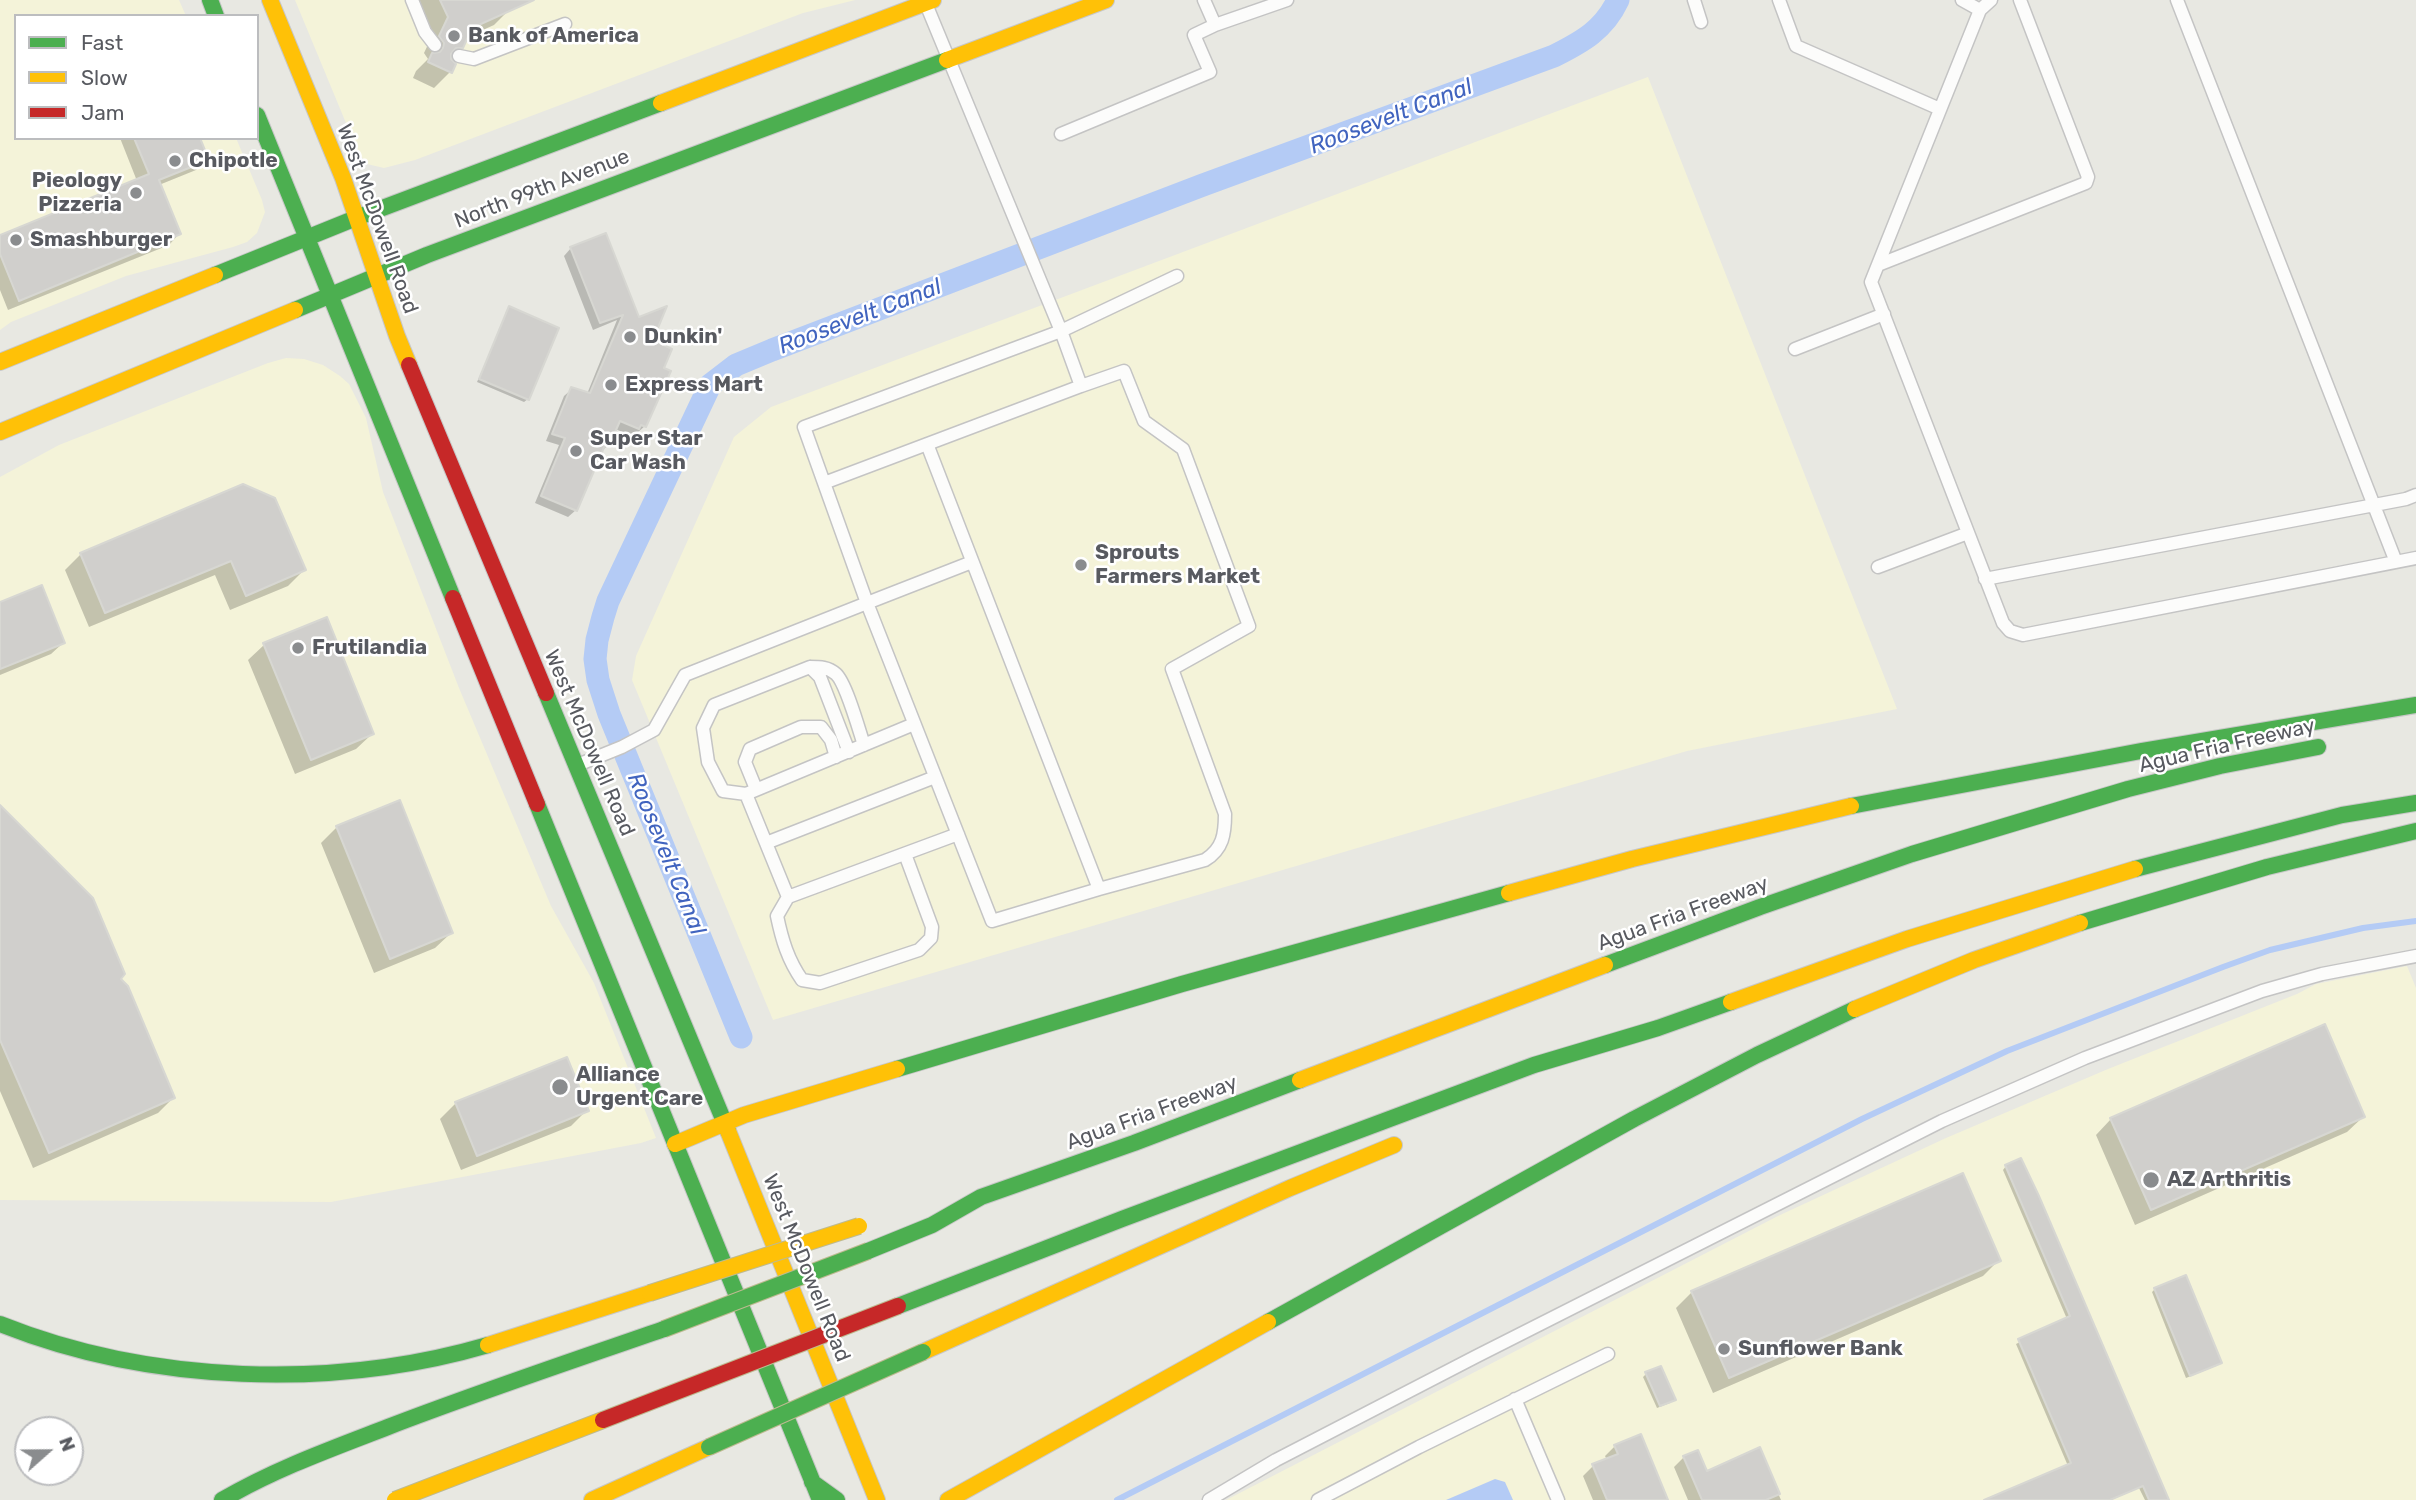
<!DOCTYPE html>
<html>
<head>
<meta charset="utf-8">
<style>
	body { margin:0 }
	#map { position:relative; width:2416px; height:1500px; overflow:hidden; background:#e8e8e2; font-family:Rubik,sans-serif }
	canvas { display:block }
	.legend { position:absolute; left:14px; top:14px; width:245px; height:126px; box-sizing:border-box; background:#fff; border:2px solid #bcbdbf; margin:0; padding:9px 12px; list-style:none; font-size:21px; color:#585a60 }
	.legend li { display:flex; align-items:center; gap:14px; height:35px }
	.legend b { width:35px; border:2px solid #bcbdbf }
	.north { position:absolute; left:14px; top:1416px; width:70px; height:70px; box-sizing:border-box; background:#fff; border:2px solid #bcbdbf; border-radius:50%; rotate:69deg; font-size:19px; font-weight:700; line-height:28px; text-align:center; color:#585a60 }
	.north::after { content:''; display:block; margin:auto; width:24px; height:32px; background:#8a8c8e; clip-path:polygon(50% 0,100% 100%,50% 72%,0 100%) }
</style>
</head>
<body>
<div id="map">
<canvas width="2416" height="1500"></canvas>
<ul class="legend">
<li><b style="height:9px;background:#4caf50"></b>Fast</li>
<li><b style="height:9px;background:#ffc107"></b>Slow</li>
<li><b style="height:9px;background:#c62828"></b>Jam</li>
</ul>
<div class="north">N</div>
</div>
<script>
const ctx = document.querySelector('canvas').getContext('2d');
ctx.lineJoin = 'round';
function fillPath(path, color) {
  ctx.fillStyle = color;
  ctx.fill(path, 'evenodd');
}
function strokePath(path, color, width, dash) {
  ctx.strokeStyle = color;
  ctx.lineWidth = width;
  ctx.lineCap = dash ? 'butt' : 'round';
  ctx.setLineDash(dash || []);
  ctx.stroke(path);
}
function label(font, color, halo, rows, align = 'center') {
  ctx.font = font + ' Rubik,sans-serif';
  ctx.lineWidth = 5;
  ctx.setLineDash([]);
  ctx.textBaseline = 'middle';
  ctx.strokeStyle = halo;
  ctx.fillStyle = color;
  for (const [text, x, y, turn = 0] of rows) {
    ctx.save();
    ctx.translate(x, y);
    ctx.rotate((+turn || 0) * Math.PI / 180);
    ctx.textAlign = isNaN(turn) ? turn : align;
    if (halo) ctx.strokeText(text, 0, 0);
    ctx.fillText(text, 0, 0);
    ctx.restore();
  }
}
fillPath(new Path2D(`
	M0,0H179L186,16H16V138H236L262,200L265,212L257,233L247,242L233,247L126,276L11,322L0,330Z
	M295,0H855L803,13L415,160L384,168L367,164L358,152Z
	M1648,77L1897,709L1687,751L773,1020L632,680L636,656L734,437L771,407Z
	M286,358L304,359L323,365L340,376L349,384L366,418L383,492L459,688L551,906L594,983L656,1138L641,1143L331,1202L0,1200V477L59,445L268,363Z
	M2407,966L2416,988V1500H1226L1778,1216L1946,1138L2108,1069L2297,994L2316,984Z`), '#f4f3d9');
fillPath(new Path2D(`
	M1495,1479L1505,1482L1513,1500H1446Z`), '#b4cbf5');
fillPath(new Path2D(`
	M417,0H506L510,9L494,25L465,38L461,47L449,60L450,72L434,88L413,78L416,71L428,59L424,53L433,34Z
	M120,138H198L207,159L196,170L159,185L179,234L169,245L8,310L0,290V237L137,181Z
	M571,248L638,320L651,341L661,369L645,426L637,433L634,432L630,435L615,429L608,445L600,453L576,510L568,517L535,503L559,445L546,441L564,396L572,389L587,394L617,320L593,330L564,256Z
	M510,308L528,399L524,402L477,382Z
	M243,486L304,570L288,586L230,610L215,575L89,627L65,570L81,554Z
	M0,604L63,643L51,654L0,675Z
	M264,645L372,734L356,749L295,774L248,660Z
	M0,807L173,1098L158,1113L33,1168L0,1091Z
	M337,827L451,933L435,948L374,973L321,843Z
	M456,1103L587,1110L571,1126L461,1170L440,1119Z
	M2363,1117L2347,1132L2135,1225L2096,1135L2111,1119Z
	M2006,1166L2167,1500H2145L2139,1488L2111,1500H2006L2068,1466L2016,1344L2067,1319L2003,1170Z
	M1999,1260L1983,1276L1713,1393L1676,1308L1692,1292Z
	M2155,1289L2220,1363L2216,1366L2186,1378L2152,1292Z
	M1646,1374L1674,1400L1670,1403L1657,1408L1643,1377Z
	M1615,1446L1666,1500H1593L1583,1476L1593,1466L1607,1460L1605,1456Z
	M1759,1450L1781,1500H1688L1674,1467L1684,1457L1706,1474Z`), '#0003');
strokePath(new Path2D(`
	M1117,1500L1862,1119L2007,1051L2223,967L2270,950L2363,928L2416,921`), '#b4cbf5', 6);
strokePath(new Path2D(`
	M741,1037L609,714L598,680L595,659L597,640L603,617L608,601L710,385L736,365L772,350L1203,185L1554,56C1582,42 1604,30 1618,0`), '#b4cbf5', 23);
const building = new Path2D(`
	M440,0H534L472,28L463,48H456L451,54V59L456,64L452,73L428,62L432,53L440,52L443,48L444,43L439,36L448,17Z
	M134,138H200L209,160L159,180L181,234L19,301L0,254V235L149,174Z
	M606,233L639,317L667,306L653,340L672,349L664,368L671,371L646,427L641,425L639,429L620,421L609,446L605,445L577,511L541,496L565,438L552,434L571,387L590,393L623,315L600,323L570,247Z
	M509,306L559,328L529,400L479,379Z
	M243,484L275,498L306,570L246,596L231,561L105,613L80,553Z
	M42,585L65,643L0,669V602Z
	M327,617L374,734L311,760L263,643Z
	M400,800L453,933L390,959L336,826Z
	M0,805L93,898L125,974L121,979L128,986L175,1098L49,1153L0,1040Z
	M2325,1024L2365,1117L2151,1210L2110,1118Z
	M567,1057L589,1111L477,1156L455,1102Z
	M2021,1158L2039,1196L2169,1500H2149L2143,1486L2110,1500H1984L2071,1463L2018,1339L2070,1316L2005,1165Z
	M1963,1173L2001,1261L1729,1378L1691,1291Z
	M2186,1275L2222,1363L2190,1376L2154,1288Z
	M1661,1366L1676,1400L1660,1406L1645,1372Z
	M1641,1434L1668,1500H1607L1592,1464L1618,1454L1614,1445Z
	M1760,1447L1780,1494L1766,1500H1702L1683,1456L1698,1450L1707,1471Z`);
fillPath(building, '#d0cfcc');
strokePath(building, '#d7d7d2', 2);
const lane = new Path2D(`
	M412,0L425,32L435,45
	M1694,0L1701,22
	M1779,0L1796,46L1940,109
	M1962,0L1980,10
	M1991,0L1980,10L1871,282L2003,623L2010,631L2023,635L2416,558
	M2177,0L2396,562
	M1215,25L1287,0
	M459,56L474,59L565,24
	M1061,134L1210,72L1194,35L1215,25L1204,0
	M1878,265L2086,183L2088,177L2020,0
	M1795,349L1884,314
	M1081,386L1124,371L1144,421L1183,449L1249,626L1172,669L1225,814C1225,834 1223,849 1205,860L1099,889
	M927,444L1099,889L992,921L867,603L972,562
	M824,483L1081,386L1061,331L1177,276
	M1878,567L1968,533
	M1985,579L2406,499L2416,495
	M810,667C820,667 828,667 836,674C846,683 859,730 864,745
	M580,764L622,747L654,730L685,675L867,603L804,427L1061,331L926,4
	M756,789L745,762L750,749L801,727H821L831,740L836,757
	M746,794L723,791L708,762L703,728L714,705L810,667L820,677L849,752
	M766,843L935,777
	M905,854L932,927L931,938L919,950L820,983L802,980C788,960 782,940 777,916L788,897L958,834
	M788,897L746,794L914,724
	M1515,1399L1558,1500
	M1209,1500L1276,1460L1477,1356L1942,1121L2085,1058L2262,991L2322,974L2416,956
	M1318,1500L1419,1447L1608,1354`);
const fast = new Path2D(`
	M210,0L216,16
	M257,115L453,598
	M215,275L356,218L661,103
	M295,310L427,255L947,60
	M546,693L728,1131
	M537,804L820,1500
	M1851,806L2141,751L2416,705
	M2135,869L2342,815L2416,803
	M2080,923L2267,867L2416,831
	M1605,965L1760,907L1912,854L2128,789L2220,766L2318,747
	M897,1069L1182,984L1509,893
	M868,1251L932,1225L981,1197L1134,1143L1300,1080
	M898,1306L1122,1219L1534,1065L1658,1028L1731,1002
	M1268,1322L1634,1119L1757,1055L1855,1009
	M0,1324C150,1384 334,1390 488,1345
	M812,1482L837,1500
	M222,1500C275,1469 331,1449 388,1427C479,1392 572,1361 664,1329`);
const slow = new Path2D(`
	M270,0L343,178L397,336L409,365
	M947,60L1106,0
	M661,103L933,0
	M0,362L215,275
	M0,432L295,310
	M1509,893L1632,859L1851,806
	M1731,1002L1907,939L2135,869
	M1855,1009L1974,960L2080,923
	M1300,1080L1605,965
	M728,1131L877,1500
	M675,1144L744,1115L897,1069
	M488,1345L650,1293
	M923,1352L1290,1188L1394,1145
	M592,1500L709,1447
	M948,1500L1268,1322`);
const jam = new Path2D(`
	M409,365L546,693
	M453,598L537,804`);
strokePath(lane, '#c4c4c4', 15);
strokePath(fast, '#c7c7c7', 18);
strokePath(slow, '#c7c7c7', 18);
strokePath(jam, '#c7c7c7', 18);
strokePath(lane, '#fcfcfb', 12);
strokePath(fast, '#4caf50', 16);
strokePath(slow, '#ffc107', 16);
strokePath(jam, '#c62828', 16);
const fastBridge = new Path2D(`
	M664,1329L868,1251
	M709,1447L923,1352`);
const slowBridge = new Path2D(`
	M650,1293L859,1226
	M395,1500L603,1420`);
const jamBridge = new Path2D(`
	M603,1420L898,1306`);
strokePath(fastBridge, '#beba91', 18, []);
strokePath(slowBridge, '#beba91', 18, []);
strokePath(jamBridge, '#beba91', 18, []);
strokePath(fastBridge, '#4caf50', 16);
strokePath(slowBridge, '#ffc107', 16);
strokePath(jamBridge, '#c62828', 16);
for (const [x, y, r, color] of [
	[454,36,7,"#8a8c8e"],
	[175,161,7,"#8a8c8e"],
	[136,193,7,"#8a8c8e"],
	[16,240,7,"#8a8c8e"],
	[630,337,7,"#8a8c8e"],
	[611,385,7,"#8a8c8e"],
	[576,451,7,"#8a8c8e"],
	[1081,565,7,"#8a8c8e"],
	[298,648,7,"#8a8c8e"],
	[560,1087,9,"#8a8c8e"],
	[2151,1180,9,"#8a8c8e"],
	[1724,1349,7,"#8a8c8e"]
]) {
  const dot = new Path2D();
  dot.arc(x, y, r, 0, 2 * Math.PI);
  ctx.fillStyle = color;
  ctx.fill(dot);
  strokePath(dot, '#fff', 2.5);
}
label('bold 21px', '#585a60', '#fff', [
	["Bank of America",468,36],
	["Chipotle",189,161],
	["Pieology",122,181,"right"],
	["Pizzeria",122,205,"right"],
	["Smashburger",30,240],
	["Dunkin'",644,337],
	["Express Mart",625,385],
	["Super Star",590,439],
	["Car Wash",590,463],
	["Sprouts",1095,553],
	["Farmers Market",1095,577],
	["Frutilandia",312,648],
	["Alliance",576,1075],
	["Urgent Care",576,1099],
	["AZ Arthritis",2167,1180],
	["Sunflower Bank",1738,1349]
], 'left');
label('21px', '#585a60', '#fff', [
	["North 99th Avenue",542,189,-21],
	["West McDowell Road",377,219,70],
	["West McDowell Road",589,743,67],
	["Agua Fria Freeway",2227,746,-13],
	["Agua Fria Freeway",1683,914,-20],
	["Agua Fria Freeway",1152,1113,-20],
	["West McDowell Road",806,1268,68]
]);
label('italic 23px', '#4164bf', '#fff', [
	["Roosevelt Canal",1391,117,-21],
	["Roosevelt Canal",860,317,-21],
	["Roosevelt Canal",666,854,68]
]);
</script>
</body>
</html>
